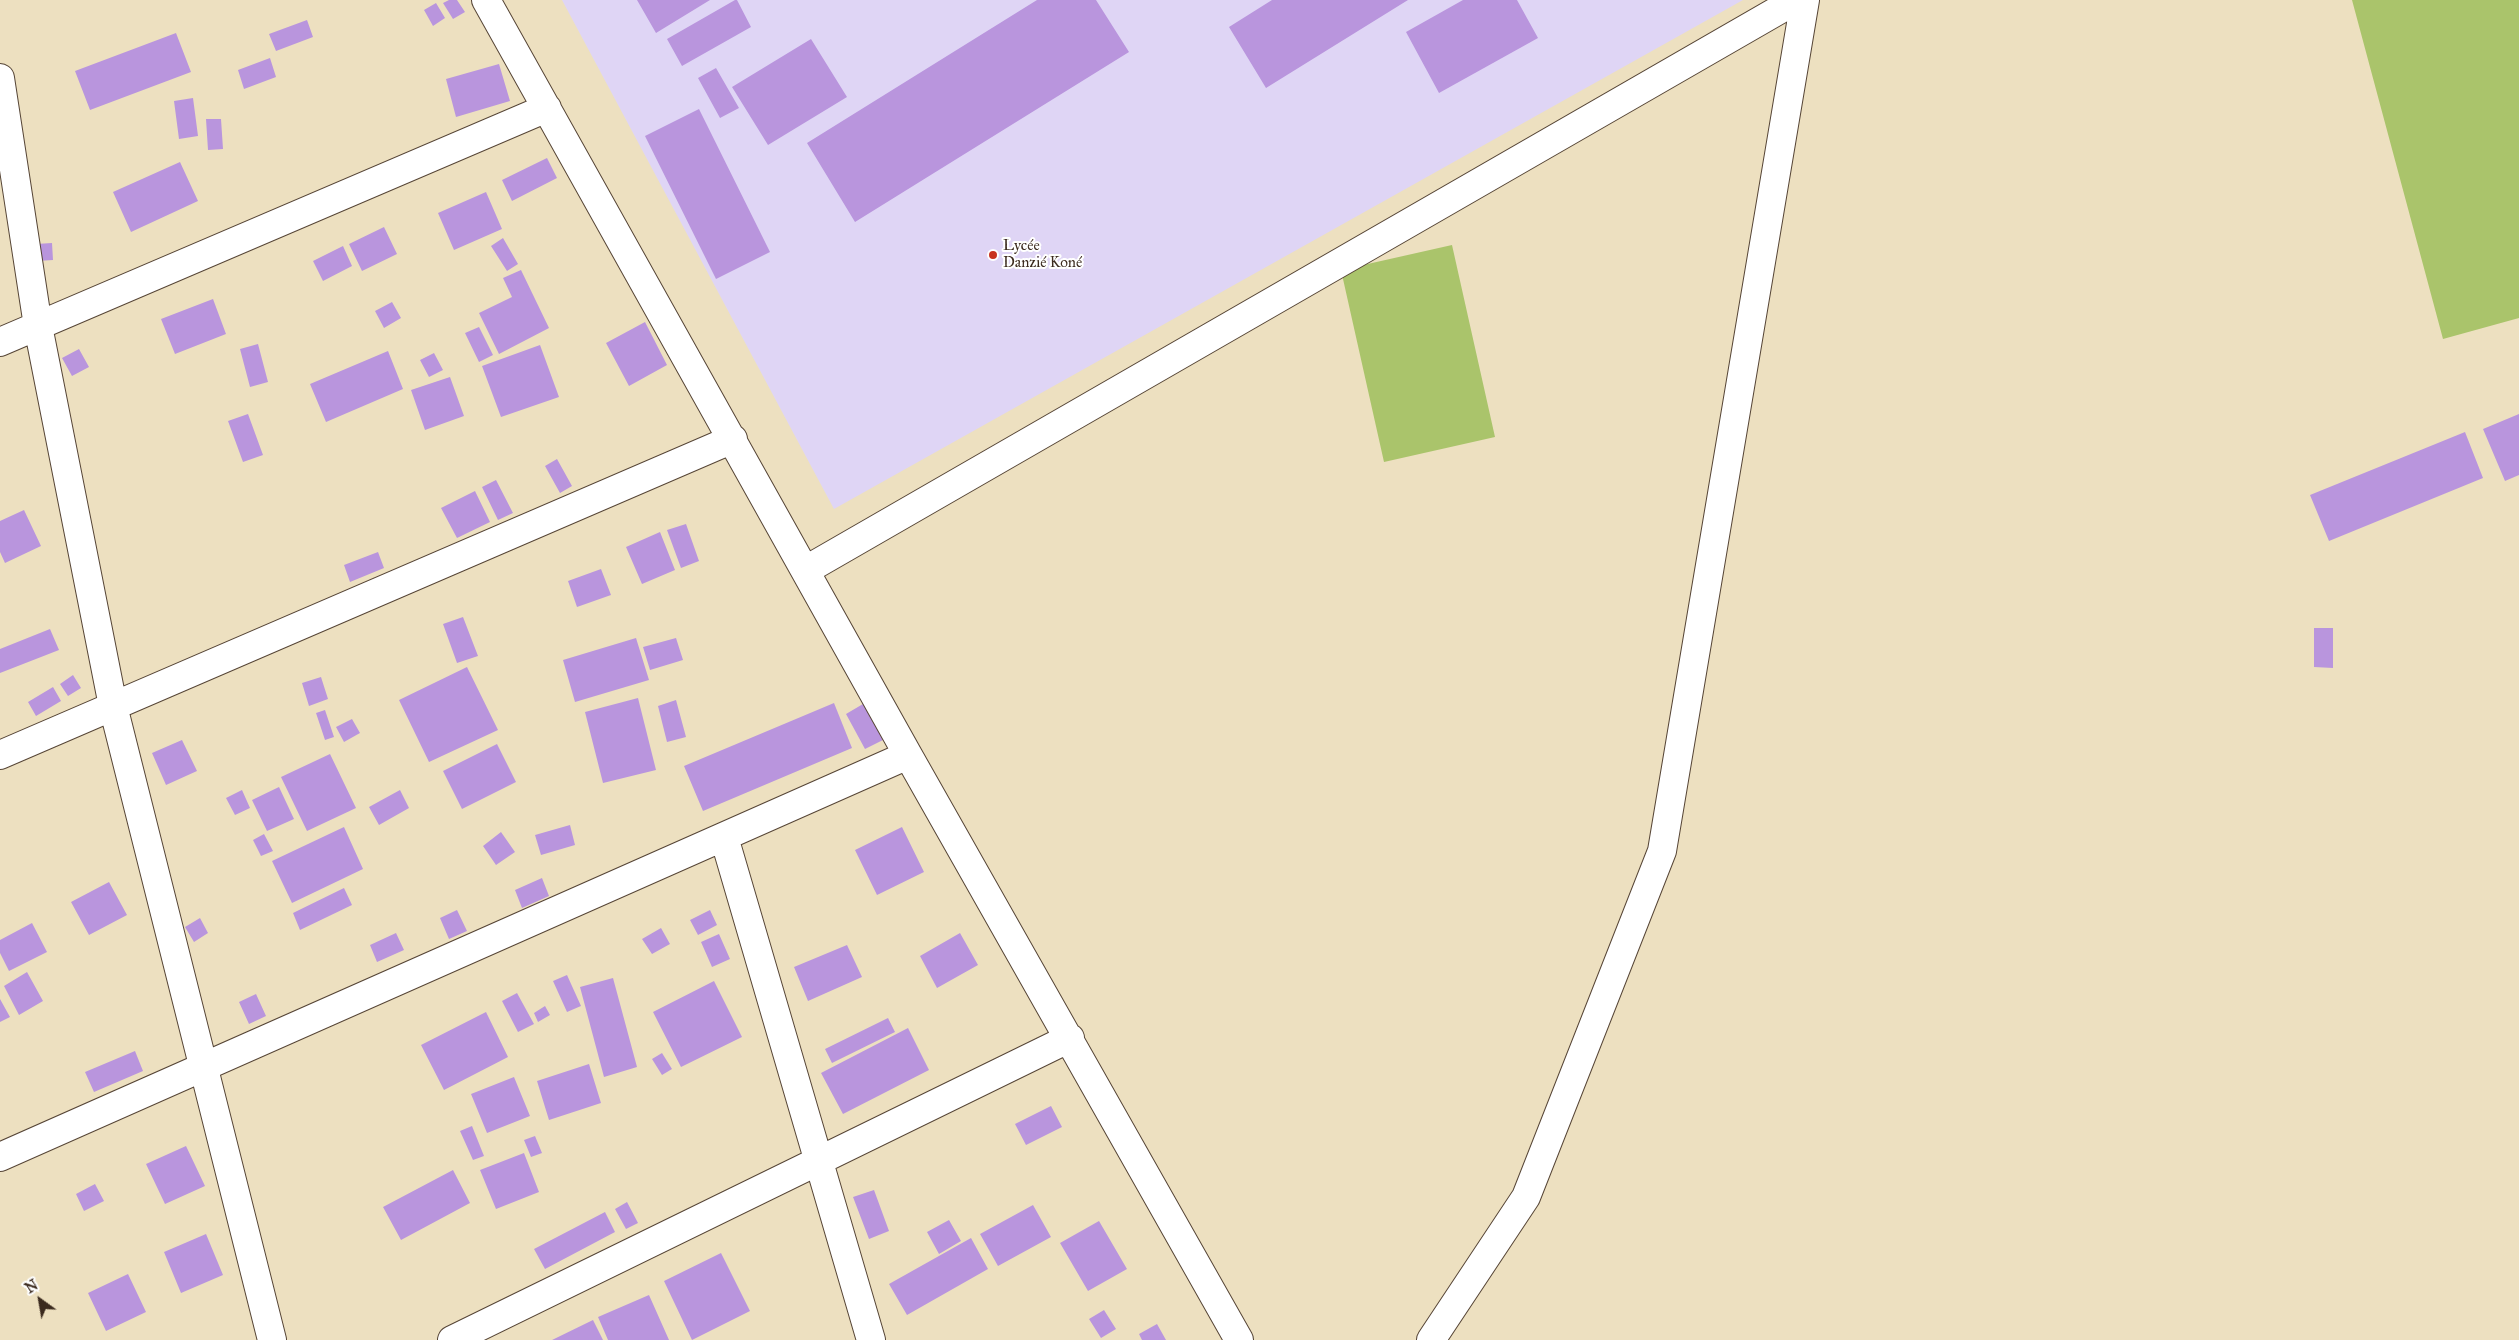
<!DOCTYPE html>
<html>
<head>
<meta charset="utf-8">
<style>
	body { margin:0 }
	#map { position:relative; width:2519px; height:1340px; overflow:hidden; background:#ede0c0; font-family:"IM FELL Great Primer",serif }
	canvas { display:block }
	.north { position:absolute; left:15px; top:1275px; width:50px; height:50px; -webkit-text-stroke:4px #fff; paint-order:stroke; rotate:328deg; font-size:14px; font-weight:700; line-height:20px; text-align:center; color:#3b2a1e }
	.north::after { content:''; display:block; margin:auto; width:18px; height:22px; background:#3b2a1e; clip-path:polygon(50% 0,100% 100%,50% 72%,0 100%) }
</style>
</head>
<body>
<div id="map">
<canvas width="2519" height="1340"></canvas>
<div class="north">N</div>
</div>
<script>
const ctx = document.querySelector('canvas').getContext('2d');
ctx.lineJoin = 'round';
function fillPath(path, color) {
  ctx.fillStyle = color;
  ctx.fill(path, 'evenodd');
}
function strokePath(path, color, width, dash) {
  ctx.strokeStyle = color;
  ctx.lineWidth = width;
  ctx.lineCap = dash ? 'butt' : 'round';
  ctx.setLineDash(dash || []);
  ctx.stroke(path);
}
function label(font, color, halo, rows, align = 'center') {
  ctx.font = font + ' "IM FELL Great Primer",serif';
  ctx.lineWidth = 4;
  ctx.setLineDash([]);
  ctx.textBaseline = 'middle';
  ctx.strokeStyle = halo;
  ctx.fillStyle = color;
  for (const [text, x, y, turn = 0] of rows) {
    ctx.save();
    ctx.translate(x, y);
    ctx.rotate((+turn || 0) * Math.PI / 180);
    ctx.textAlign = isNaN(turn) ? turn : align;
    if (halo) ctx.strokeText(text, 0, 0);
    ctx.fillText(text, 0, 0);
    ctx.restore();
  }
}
fillPath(new Path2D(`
	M562,0H1743L834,509Z`), '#dfd5f5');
fillPath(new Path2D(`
	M2352,0H2519V318L2443,339Z
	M1452,245L1495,437L1384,462L1341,270Z`), '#aac46b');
fillPath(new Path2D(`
	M449,0H457L465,12L453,19L443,3Z
	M637,0H710L656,33Z
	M735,0H737L751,27L682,66L667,39Z
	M1037,0H1096L1129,52L855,222L807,143Z
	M1272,0H1408L1266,88L1229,27Z
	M1463,0H1517L1538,38L1439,93L1406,32Z
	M436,3L445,18L433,26L424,10Z
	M307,20L313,37L276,51L269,34Z
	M176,33L191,72L90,110L75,71Z
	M811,39L847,97L768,145L732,87Z
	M270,58L276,77L244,89L238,70Z
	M499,64L510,101L456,117L446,79Z
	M716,68L739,108L720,118L698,78Z
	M193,98L198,136L179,139L174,101Z
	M699,109L770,252L716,279L645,136Z
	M206,119H221L223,149L208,150Z
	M547,158L557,178L512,201L502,180Z
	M180,162L198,201L131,232L113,192Z
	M486,192L502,229L454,250L438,213Z
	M384,227L397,254L362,271L349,244Z
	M503,238L518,264L507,271L491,246Z
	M52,243L53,260L37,261L36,244Z
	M343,246L352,266L323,281L313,261Z
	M521,270L549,328L499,354L479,313L512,297L503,278Z
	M213,299L226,334L175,354L161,319Z
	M392,302L401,318L384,328L375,311Z
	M645,322L667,365L629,386L606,343Z
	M479,327L493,355L479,362L465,333Z
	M258,344L268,382L250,387L240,349Z
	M540,345L559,397L501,417L482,366Z
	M79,349L89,367L72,376L62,358Z
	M388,351L403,389L326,422L310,384Z
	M434,353L443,370L429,377L420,360Z
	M450,377L464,416L425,430L411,390Z
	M248,414L263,455L243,462L228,421Z
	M2519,414V475L2505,481L2483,429Z
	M2465,432L2483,478L2329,541L2310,495Z
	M557,459L572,486L560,493L545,466Z
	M496,480L513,513L498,520L482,487Z
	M475,491L490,522L457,538L441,508Z
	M24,510L41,546L5,563L0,552V521Z
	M686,524L699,561L681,568L667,530Z
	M660,532L675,570L642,584L626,547Z
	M378,552L384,568L350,582L344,565Z
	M601,569L611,595L577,607L568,581Z
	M463,617L478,656L457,663L443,624Z
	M2314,628H2333V668L2314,667Z
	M50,629L59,650L0,673V649Z
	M636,638L649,680L575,702L563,660Z
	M676,638L683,660L650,670L643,647Z
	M467,667L498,730L429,762L399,700Z
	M73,675L81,688L68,696L60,684Z
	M321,677L328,699L309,706L302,683Z
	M53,687L61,701L36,716L28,702Z
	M638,698L656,770L603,783L585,712Z
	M676,700L686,737L667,742L658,706Z
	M834,703L852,748L703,811L684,766Z
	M863,704L883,740L865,749L846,714Z
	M325,710L334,737L325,740L316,713Z
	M352,719L360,733L344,742L336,727Z
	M182,740L197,771L166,785L152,753Z
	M497,744L516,782L462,809L443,771Z
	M330,754L356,808L307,831L281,777Z
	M279,787L294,819L267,831L252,800Z
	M242,790L250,808L235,815L226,798Z
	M400,790L409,808L379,825L369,807Z
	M570,825L575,845L541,855L535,835Z
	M344,827L363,869L292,903L272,861Z
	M902,827L924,872L877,895L855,850Z
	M501,832L515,852L496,865L483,846Z
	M264,834L273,851L261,856L253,840Z
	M542,878L549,896L522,908L515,890Z
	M109,882L127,915L89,935L71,902Z
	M344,888L352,905L300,930L293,913Z
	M457,910L467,931L449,939L440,918Z
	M710,910L717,925L698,935L690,920Z
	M200,918L208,933L194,942L185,927Z
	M32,923L47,952L9,971L0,953V940Z
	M661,928L670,944L652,954L642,939Z
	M396,933L404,950L377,962L370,945Z
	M960,933L978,965L937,988L920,956Z
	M719,934L730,959L712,967L701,942Z
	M847,945L862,977L808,1001L794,967Z
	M27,972L43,1001L19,1015L4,986Z
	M567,975L581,1006L567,1012L553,981Z
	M613,978L637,1067L604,1077L580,987Z
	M714,981L742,1037L681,1067L653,1012Z
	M517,993L534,1024L518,1032L502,1001Z
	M256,994L266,1016L249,1024L239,1002Z
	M0,999L10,1017L0,1022Z
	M545,1006L550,1015L538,1022L534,1013Z
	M486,1012L508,1057L444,1090L421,1045Z
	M888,1018L895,1032L832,1063L825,1049Z
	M908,1028L929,1070L843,1114L821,1073Z
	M135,1051L143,1071L94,1092L85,1072Z
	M662,1053L672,1069L662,1075L652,1059Z
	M589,1064L601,1103L549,1120L537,1081Z
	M514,1077L530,1116L487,1133L471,1094Z
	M1051,1106L1062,1127L1026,1145L1015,1124Z
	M472,1126L484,1156L473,1160L460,1131Z
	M535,1136L542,1153L531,1157L524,1140Z
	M186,1146L205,1186L165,1204L146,1164Z
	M524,1153L539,1192L496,1209L480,1170Z
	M453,1170L470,1203L401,1240L383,1207Z
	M95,1184L104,1201L84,1211L76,1194Z
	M874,1190L889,1231L869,1239L853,1197Z
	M627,1202L638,1223L626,1229L615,1209Z
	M1033,1205L1051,1237L998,1266L980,1234Z
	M605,1212L615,1232L545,1269L534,1249Z
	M949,1220L961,1241L939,1254L927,1232Z
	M1099,1221L1127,1269L1088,1291L1060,1243Z
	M206,1234L223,1275L181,1293L164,1252Z
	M971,1238L988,1269L907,1315L889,1284Z
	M721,1253L750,1311L692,1340L664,1281Z
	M128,1274L146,1312L106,1331L88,1293Z
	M649,1295L669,1340H608L598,1317Z
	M1104,1310L1116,1329L1101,1338L1089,1319Z
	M593,1320L603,1340H552Z
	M1157,1324L1166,1340H1142L1139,1334Z`), '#b995dd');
const minor = new Path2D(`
	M486,0L908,755L1239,1340
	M0,78L38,326L113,706L272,1340
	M0,342L547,108
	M806,570L1796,0
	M0,755L733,439
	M724,837L871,1340
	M0,1157L908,755
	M452,1340L1070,1038
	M1431,1340L1526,1197L1662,851L1805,0`);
strokePath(minor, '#564536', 30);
strokePath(minor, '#fff', 28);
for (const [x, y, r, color] of [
	[993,255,5,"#c8321e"]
]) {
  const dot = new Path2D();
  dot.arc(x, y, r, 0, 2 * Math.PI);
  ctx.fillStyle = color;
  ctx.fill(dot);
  strokePath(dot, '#fff', 2);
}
label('15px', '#3b2a1e', '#fff', [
	["Lycée",1003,246],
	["Danzié Koné",1003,263]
], 'left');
</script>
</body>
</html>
